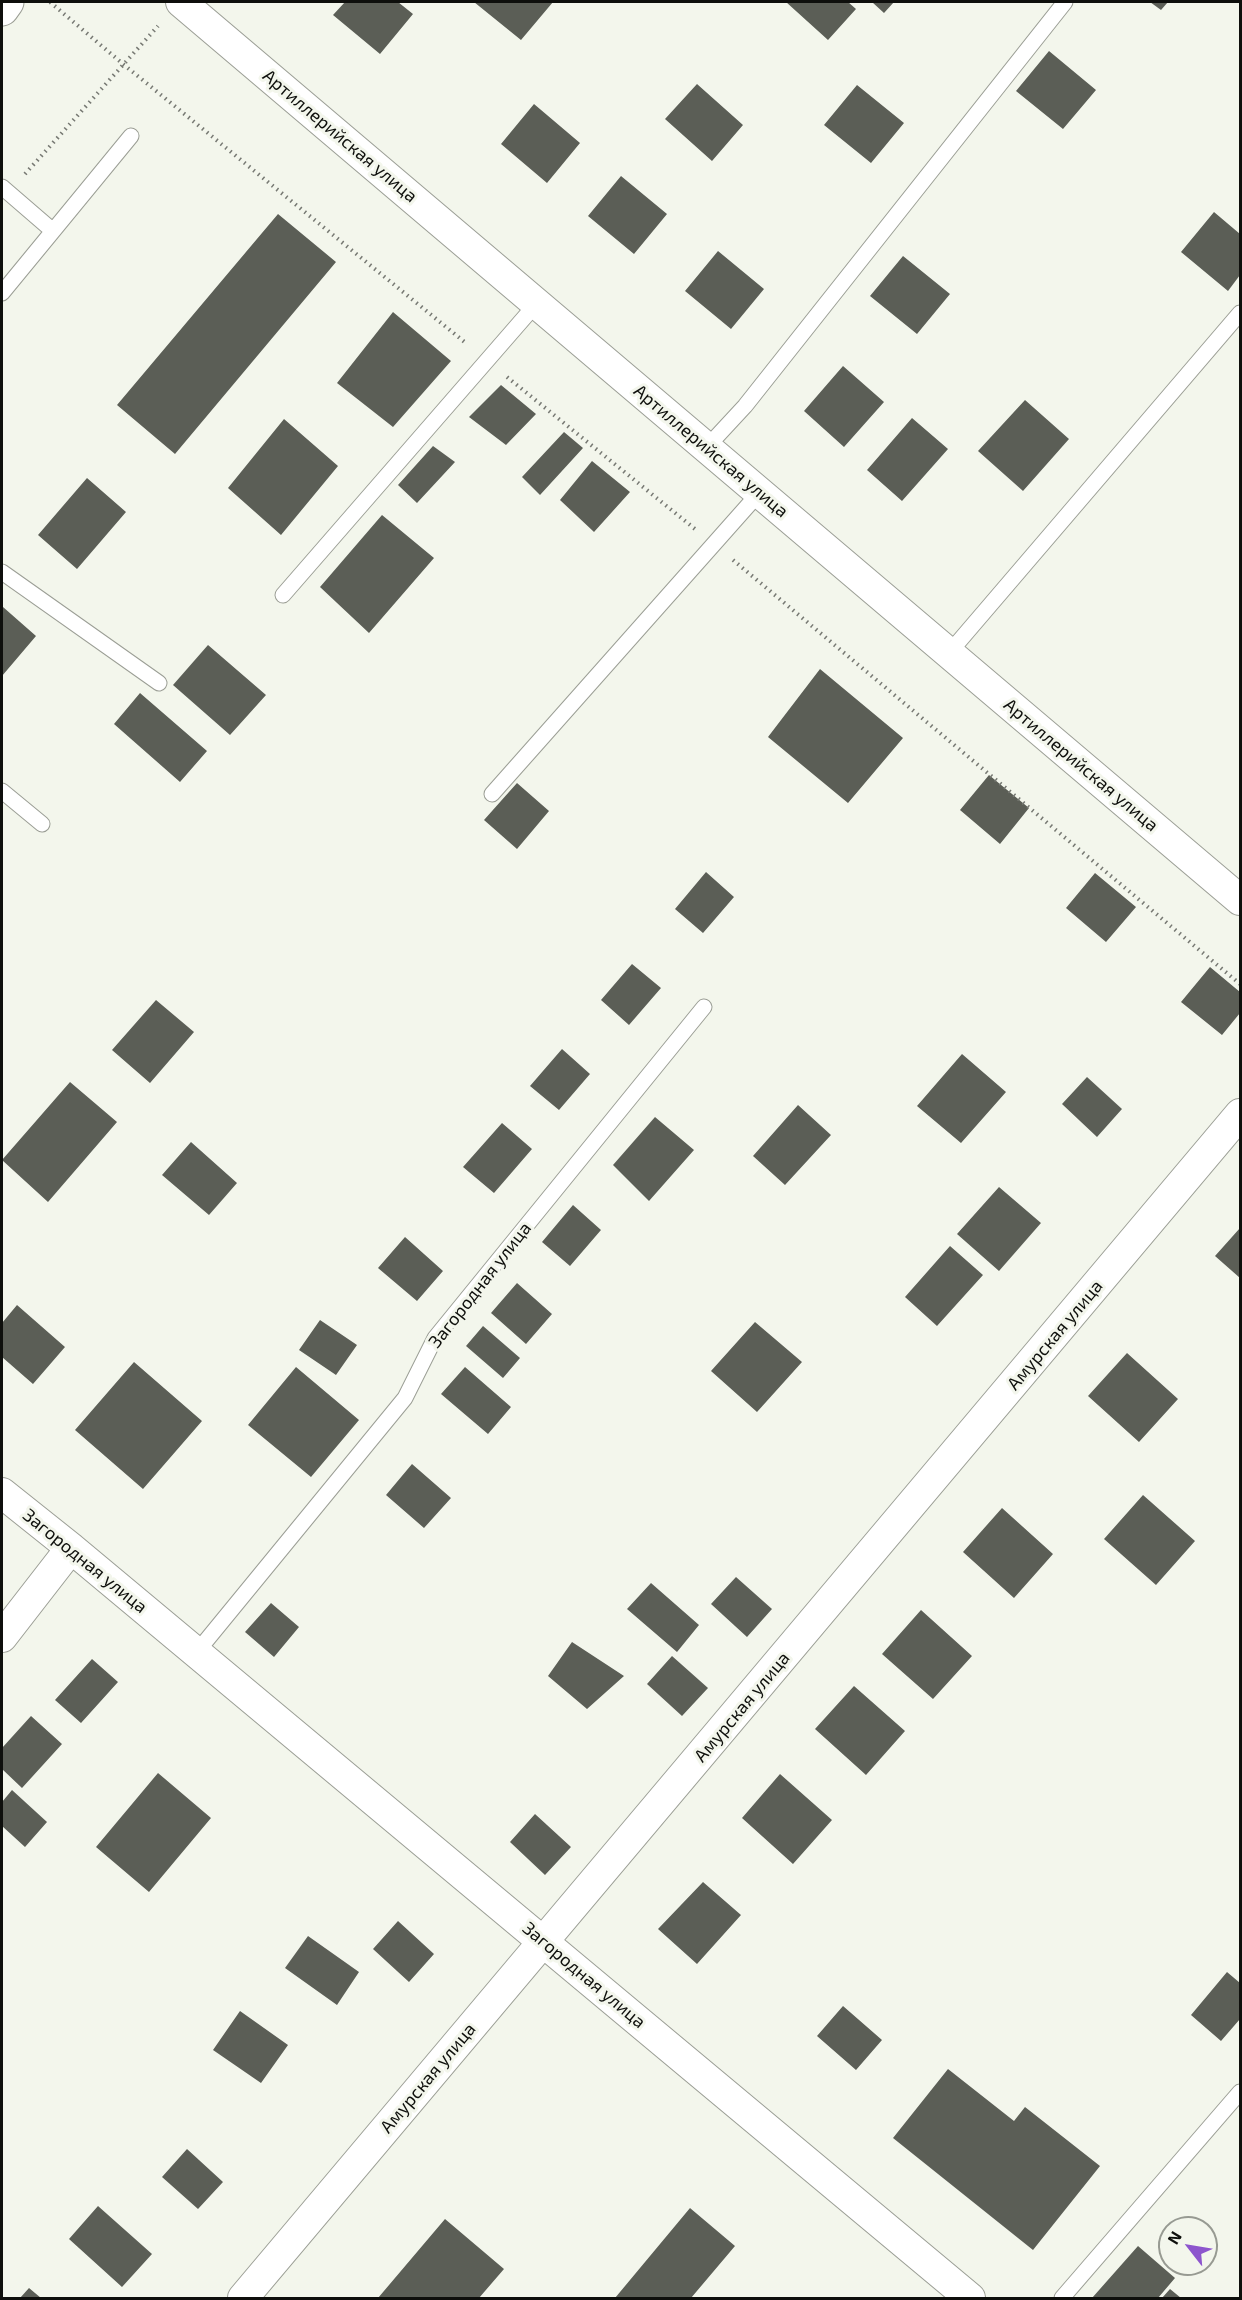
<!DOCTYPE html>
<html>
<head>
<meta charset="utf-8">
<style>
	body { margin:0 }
	#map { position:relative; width:1242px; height:2300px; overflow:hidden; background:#f3f6ec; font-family:"Exo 2",sans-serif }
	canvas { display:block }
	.frame { position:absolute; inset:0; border:3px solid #0e0f0c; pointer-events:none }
	.north { position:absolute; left:1158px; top:2216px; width:60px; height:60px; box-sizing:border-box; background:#f3f6ec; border:2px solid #979a92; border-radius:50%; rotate:301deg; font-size:16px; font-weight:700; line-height:24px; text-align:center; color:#0e0f0c }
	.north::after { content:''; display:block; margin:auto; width:21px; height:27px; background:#8d55cd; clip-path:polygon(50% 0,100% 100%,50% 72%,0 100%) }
</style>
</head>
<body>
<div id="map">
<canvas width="1242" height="2300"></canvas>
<div class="frame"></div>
<div class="north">N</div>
</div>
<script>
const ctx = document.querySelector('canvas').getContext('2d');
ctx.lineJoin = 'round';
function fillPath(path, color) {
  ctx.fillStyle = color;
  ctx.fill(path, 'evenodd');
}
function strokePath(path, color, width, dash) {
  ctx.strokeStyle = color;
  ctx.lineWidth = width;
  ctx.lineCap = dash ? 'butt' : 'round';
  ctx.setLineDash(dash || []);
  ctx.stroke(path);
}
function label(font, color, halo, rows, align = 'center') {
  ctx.font = font + ' "Exo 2",sans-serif';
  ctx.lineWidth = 6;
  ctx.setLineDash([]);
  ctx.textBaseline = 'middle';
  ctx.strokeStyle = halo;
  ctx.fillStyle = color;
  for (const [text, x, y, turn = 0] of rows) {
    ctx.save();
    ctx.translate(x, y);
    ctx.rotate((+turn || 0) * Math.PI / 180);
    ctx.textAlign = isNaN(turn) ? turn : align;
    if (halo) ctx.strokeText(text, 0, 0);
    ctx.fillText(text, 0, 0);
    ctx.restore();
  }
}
fillPath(new Path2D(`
	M345,2H398L413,14L380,54L333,15Z
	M474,2H553L521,40Z
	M786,2H848L856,9L828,40Z
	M872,2H894L884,13Z
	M1150,2H1168L1161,10Z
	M1049,51L1096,90L1063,129L1016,91Z
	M697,84L743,125L712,161L665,119Z
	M857,85L904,123L871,163L824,125Z
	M534,104L580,143L547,183L501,144Z
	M621,176L667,214L634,254L588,216Z
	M1214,212L1240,234V275L1228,291L1181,252Z
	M278,214L336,262L175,454L117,405Z
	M718,251L764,289L731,329L685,291Z
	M903,256L950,294L917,334L870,296Z
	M393,312L451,361L393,427L337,383Z
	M843,366L884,402L844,447L804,411Z
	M501,385L536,414L506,445L469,417Z
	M1025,400L1069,439L1023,491L978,451Z
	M912,418L948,449L902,501L867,470Z
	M284,419L338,466L281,535L228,488Z
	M564,432L583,448L540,495L522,477Z
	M433,446L455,462L417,503L398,485Z
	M592,461L630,492L594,532L560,500Z
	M87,478L126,512L77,569L38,535Z
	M382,515L434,558L369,633L320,587Z
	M3,607L36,636L2,676V609Z
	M208,645L266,695L230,735L173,685Z
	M820,669L903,738L848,803L768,737Z
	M140,693L207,751L180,782L114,724Z
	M989,775L1029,808L1000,844L960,810Z
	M517,783L549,811L517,849L484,820Z
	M706,872L734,897L703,933L675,909Z
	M1095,873L1136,907L1106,942L1066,908Z
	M632,964L661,988L629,1025L601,1000Z
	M1210,967L1240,992V1013L1222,1035L1181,1002Z
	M156,1000L194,1032L150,1083L112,1050Z
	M562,1049L590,1074L559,1110L530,1086Z
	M962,1054L1006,1092L961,1143L917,1106Z
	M1087,1077L1122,1109L1097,1137L1062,1104Z
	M70,1082L117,1122L48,1202L2,1160Z
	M798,1105L831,1135L785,1185L753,1156Z
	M655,1117L694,1150L649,1201L613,1165Z
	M502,1123L532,1149L494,1193L463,1167Z
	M191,1142L237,1183L209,1215L162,1175Z
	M999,1187L1041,1223L999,1271L957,1234Z
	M573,1205L601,1230L570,1266L542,1242Z
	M1240,1228V1278L1215,1256Z
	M405,1237L443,1271L417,1301L378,1268Z
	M950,1246L983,1275L937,1326L905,1297Z
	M517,1283L552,1314L526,1344L491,1313Z
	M17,1305L65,1347L33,1384L2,1357V1323Z
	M320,1320L357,1345L336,1375L299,1350Z
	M755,1322L802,1362L757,1412L711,1371Z
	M483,1326L520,1358L503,1378L466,1346Z
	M1127,1353L1178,1399L1139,1442L1088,1396Z
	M134,1362L202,1421L143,1489L75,1430Z
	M296,1367L359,1420L311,1477L248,1425Z
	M465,1367L511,1407L488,1434L441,1394Z
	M412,1464L451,1498L424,1528L386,1495Z
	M1143,1495L1195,1541L1156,1585L1104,1539Z
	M1002,1508L1053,1554L1014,1598L963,1552Z
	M736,1577L772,1609L747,1637L711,1604Z
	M651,1583L699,1625L677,1652L627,1609Z
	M271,1603L299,1627L274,1657L245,1632Z
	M921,1610L972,1656L933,1699L882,1654Z
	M572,1642L624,1676L587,1709L548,1676Z
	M672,1656L708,1688L682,1716L647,1684Z
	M92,1659L118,1682L81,1723L55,1700Z
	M854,1686L905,1731L866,1775L815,1729Z
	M31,1716L62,1744L22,1788L2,1769V1748Z
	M158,1773L211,1818L149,1892L96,1847Z
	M780,1774L832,1820L793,1864L742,1818Z
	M12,1790L47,1822L25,1847L2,1826V1802Z
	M535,1814L571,1847L545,1875L510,1842Z
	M703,1882L741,1915L697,1964L658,1929Z
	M398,1921L434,1954L409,1982L373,1949Z
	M308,1936L359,1972L337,2005L285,1968Z
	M1227,1972L1240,1983V2019L1221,2041L1191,2015Z
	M843,2006L882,2040L856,2070L817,2036Z
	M240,2011L288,2045L261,2083L213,2050Z
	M948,2069L1014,2121L1025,2107L1100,2166L1033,2250L893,2138Z
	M187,2149L223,2182L198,2209L162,2177Z
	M98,2206L152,2254L122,2287L69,2239Z
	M690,2208L735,2246L691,2298H615Z
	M445,2219L504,2269L479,2298H378Z
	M1138,2246L1175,2278L1158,2298H1092Z
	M29,2288L41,2298H20Z
	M1170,2289L1181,2298H1162Z`), '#5b5e56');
const service = new Path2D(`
	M2,187L53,231L2,293
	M53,231L131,136
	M707,447L745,406L1065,2
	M2,572L159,683
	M283,595L537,303
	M949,653L1240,313
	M2,791L42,824
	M492,794L760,492
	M196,1653L405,1398L435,1338L704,1007
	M1062,2298L1240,2092`);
const minor = new Path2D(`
	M181,2L1240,900
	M2,1493L71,1548L970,2298
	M2,1637L71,1548
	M243,2298L1240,1114`);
const secondary = new Path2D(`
	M2,9L7,2`);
strokePath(service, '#9b9e95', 17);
strokePath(minor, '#9b9e95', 32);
strokePath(secondary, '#9b9e95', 35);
strokePath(new Path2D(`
	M50,2L123,64L467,344
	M25,174L158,26
	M507,377L695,529
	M733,560L1240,984`), '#777973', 4, [1.5, 4.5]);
strokePath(service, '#fff', 15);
strokePath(minor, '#fff', 30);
strokePath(secondary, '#fff', 33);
label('18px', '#0e0f0c', '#f3f6ec', [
	["Артиллерийская улица",340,136,40],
	["Артиллерийская улица",711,451,40],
	["Артиллерийская улица",1081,765,40],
	["Загородная улица",480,1285,-52],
	["Амурская улица",1055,1335,-50],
	["Загородная улица",85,1561,39],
	["Амурская улица",742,1707,-50],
	["Загородная улица",584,1975,40],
	["Амурская улица",428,2078,-50]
]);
</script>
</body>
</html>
